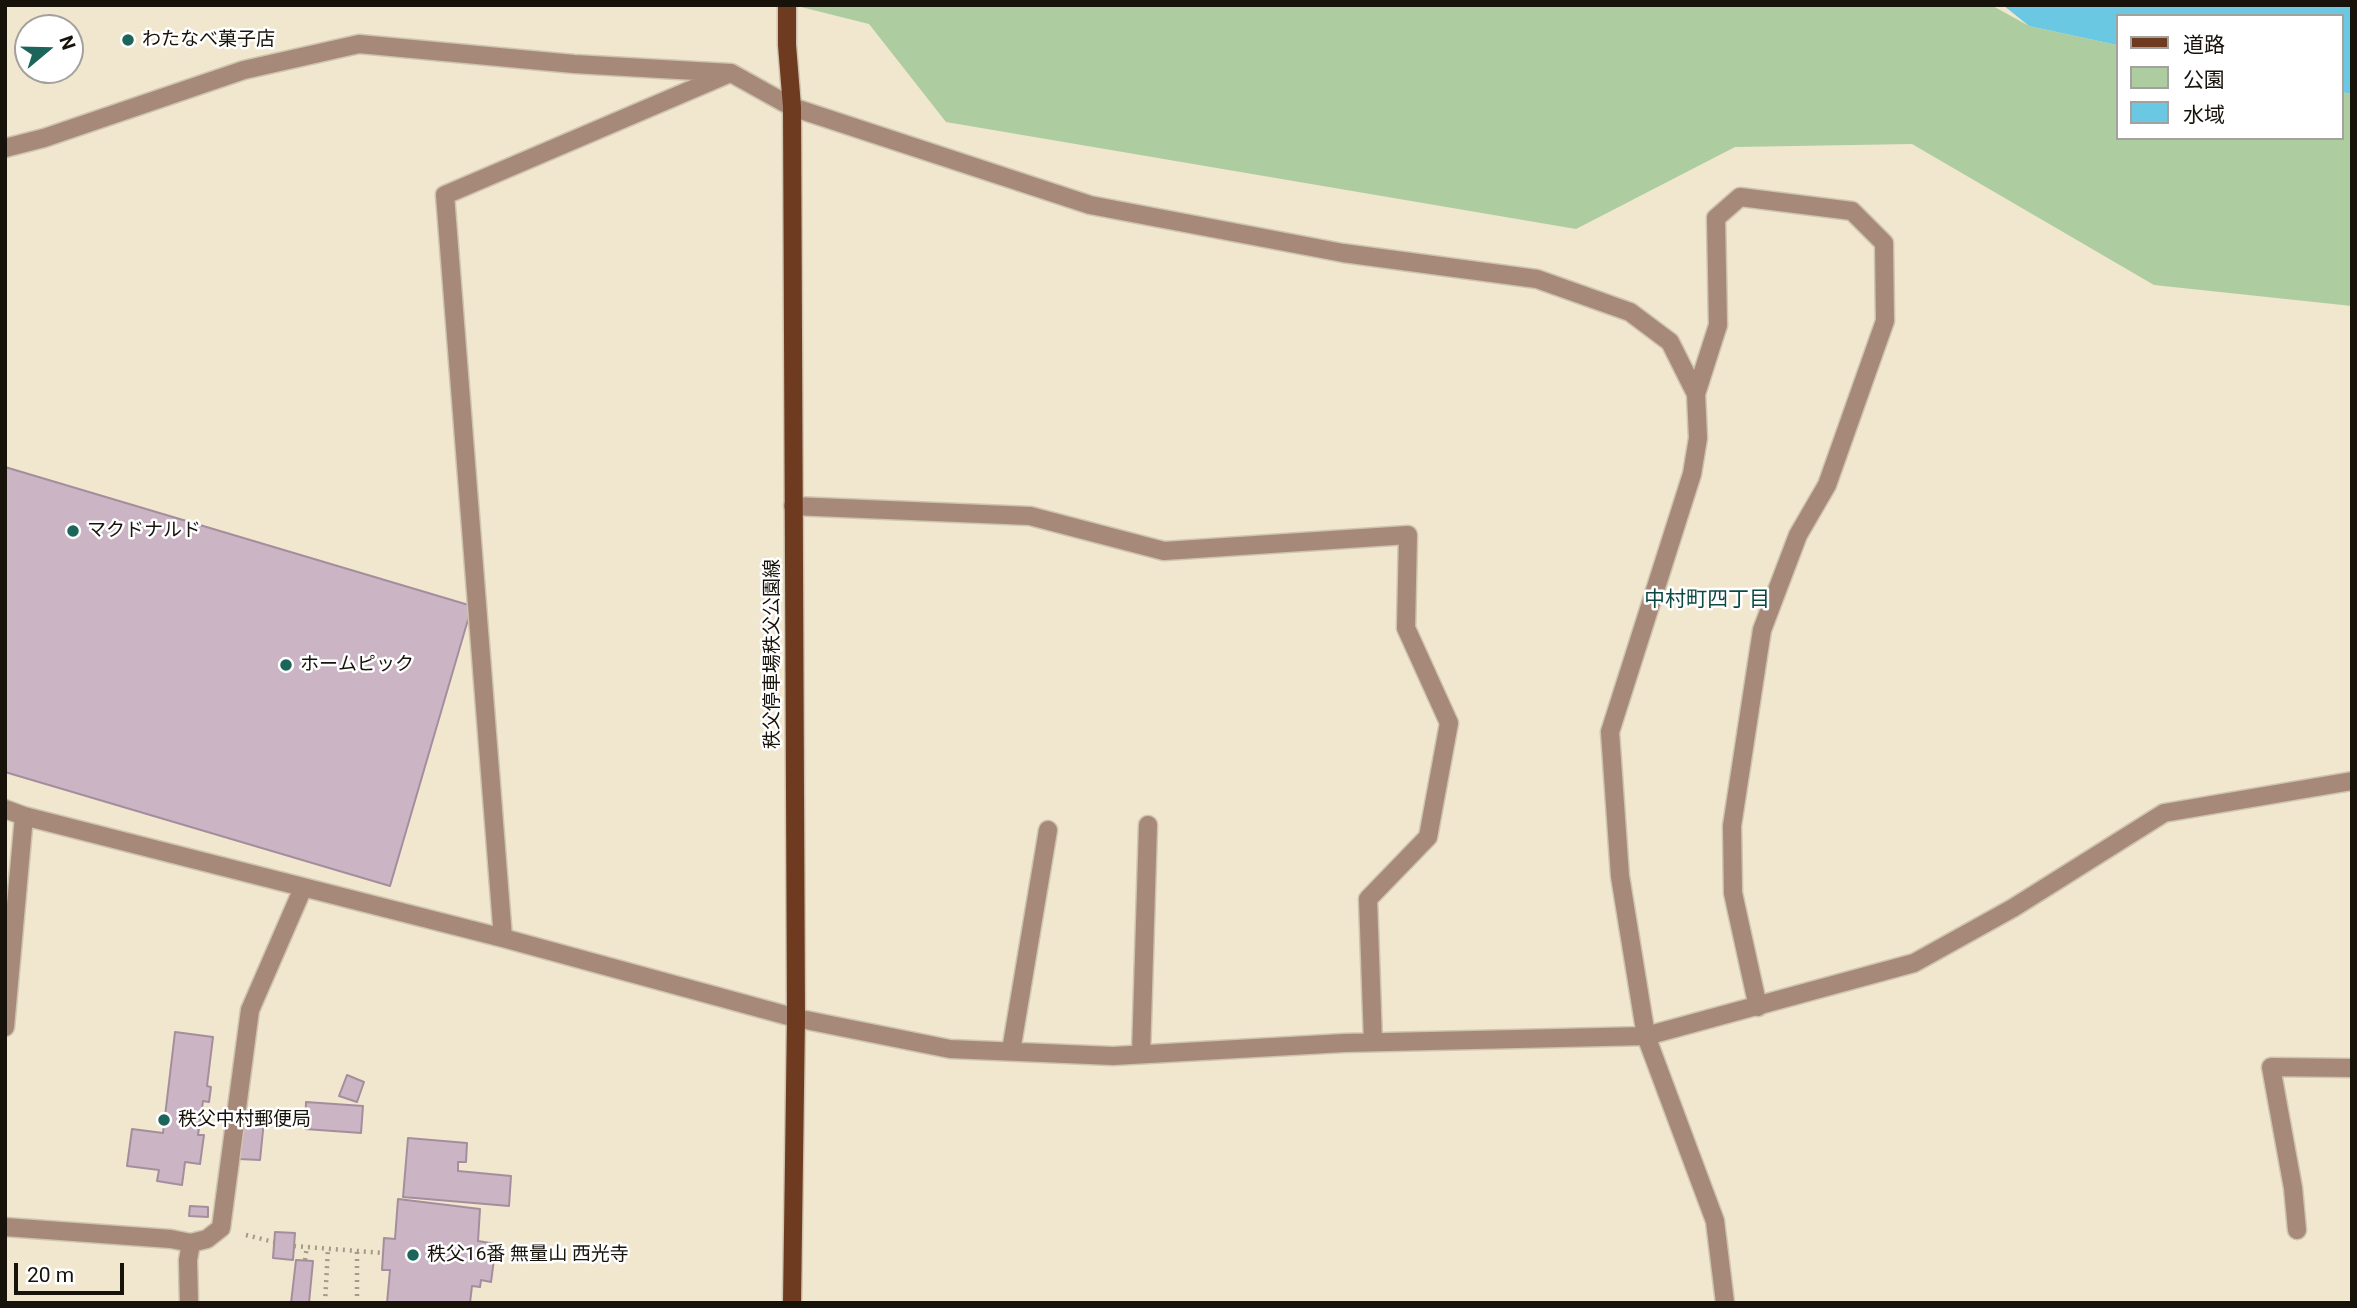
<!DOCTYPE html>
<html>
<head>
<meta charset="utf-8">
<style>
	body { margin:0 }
	#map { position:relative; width:2357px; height:1308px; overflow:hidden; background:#f1e6ce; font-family:Roboto,"Noto Sans JP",sans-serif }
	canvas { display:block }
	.frame { position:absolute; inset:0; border:7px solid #17130b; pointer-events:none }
	.legend { position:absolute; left:2116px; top:14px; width:228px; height:126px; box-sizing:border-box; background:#fff; border:2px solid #a2a19d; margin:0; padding:9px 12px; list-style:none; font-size:21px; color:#17130b }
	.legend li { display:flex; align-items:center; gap:14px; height:35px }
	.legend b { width:35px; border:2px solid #a2a19d }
	.north { position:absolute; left:14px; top:14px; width:70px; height:70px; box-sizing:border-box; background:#fff; border:2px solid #a2a19d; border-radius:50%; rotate:71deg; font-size:19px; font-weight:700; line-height:28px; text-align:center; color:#17130b }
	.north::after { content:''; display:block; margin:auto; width:24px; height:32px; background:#1b655b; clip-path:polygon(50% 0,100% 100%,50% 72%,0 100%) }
	.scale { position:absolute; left:14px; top:1263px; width:110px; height:32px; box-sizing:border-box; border:4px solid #17130b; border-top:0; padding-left:9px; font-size:21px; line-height:24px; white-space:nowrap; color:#17130b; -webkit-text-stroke:5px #fff; paint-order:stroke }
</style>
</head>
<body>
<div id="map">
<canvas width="2357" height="1308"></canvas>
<div class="frame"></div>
<ul class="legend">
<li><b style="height:9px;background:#6e3b20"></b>道路</li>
<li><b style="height:19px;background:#adcda0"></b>公園</li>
<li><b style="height:19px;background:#6bc8e3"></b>水域</li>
</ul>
<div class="north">N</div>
<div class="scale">20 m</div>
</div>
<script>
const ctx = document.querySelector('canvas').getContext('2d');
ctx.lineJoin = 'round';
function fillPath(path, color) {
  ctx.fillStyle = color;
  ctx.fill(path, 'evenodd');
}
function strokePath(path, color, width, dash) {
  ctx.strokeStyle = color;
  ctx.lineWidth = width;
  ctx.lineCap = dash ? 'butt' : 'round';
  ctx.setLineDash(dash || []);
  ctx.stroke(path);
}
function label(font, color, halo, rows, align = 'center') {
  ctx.font = font + ' Roboto,"Noto Sans JP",sans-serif';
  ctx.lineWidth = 5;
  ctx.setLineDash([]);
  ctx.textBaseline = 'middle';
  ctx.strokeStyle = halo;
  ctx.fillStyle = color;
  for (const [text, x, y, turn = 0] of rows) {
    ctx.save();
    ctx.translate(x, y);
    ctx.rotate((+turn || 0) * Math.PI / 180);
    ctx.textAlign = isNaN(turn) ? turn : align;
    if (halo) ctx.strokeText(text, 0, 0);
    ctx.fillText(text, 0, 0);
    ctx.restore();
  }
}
fillPath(new Path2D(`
	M793,5H1991L2029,26L2117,45V138H2341V92L2352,94V306L2154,285L1912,144L1735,147L1576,229L946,122L869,24Z`), '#adcda0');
fillPath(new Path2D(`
	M2003,5H2352V94L2341,92V16H2117V45L2029,26Z`), '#6bc8e3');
const building = new Path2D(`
	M5,467L472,606L390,886L5,772Z
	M175,1032L213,1037L207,1086L211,1087L209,1102L203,1101L198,1135H204L200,1164L185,1162L182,1185L157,1181L159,1170L127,1166L132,1129L163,1133Z
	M347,1075L364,1082L357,1102L339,1096Z
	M306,1102L363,1106L361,1133L305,1129Z
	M243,1110L265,1111L260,1160L239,1159Z
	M408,1138L467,1143L466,1162H458V1171L511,1176L509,1206L403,1197Z
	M398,1199L480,1209L478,1241L496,1244L491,1282L481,1280L480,1287L472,1286L470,1303H387L390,1270H382L384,1238L395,1239Z
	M190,1206L208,1207V1217L189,1216Z
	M275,1232L295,1233L293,1260L273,1258Z
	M296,1260L313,1261L309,1303H291Z`);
fillPath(building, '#cbb4c4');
strokePath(building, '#a48e9d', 2);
const minor = new Path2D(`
	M5,148L44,138L244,70L359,44L574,64L731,73L792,107L1090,205L1343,253L1537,279L1630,312L1670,342L1696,394L1698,438L1692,474L1610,732L1620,876L1646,1036L1715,1221L1725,1303
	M1696,394L1718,325L1716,218L1740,197L1852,211L1884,243L1885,321L1827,485L1798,535L1762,630L1732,826L1733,893L1758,1007
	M793,506L1030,516L1164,551L1408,535L1406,628L1449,723L1428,837L1368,899L1373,1042
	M5,809L24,816L5,1027
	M24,816L503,938L796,1018L950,1049L1113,1056L1344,1043L1646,1036L1914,963L2013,908L2164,813L2352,781
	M503,938L445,195L728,74
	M1011,1051L1048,830
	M1141,1054L1148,825
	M5,1227L171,1239L191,1243
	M2297,1230L2293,1188L2271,1067L2352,1068
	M189,1303L188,1260L191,1243L207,1239L221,1228L250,1010L303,888`);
const major = new Path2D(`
	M787,5V45L792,107L796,1018L792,1303`);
strokePath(minor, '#cec4af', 21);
strokePath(major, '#cec4af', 21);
strokePath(new Path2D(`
	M246,1235L274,1242
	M294,1246L383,1253
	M305,1260L307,1246
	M325,1303L328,1248
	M357,1303V1251`), '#a39a88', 4.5, [2, 5]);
strokePath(minor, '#a7897a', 18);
strokePath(major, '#6e3b20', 18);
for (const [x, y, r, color] of [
	[128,40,7,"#1b655b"],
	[73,531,7,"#1b655b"],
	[286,665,7,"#1b655b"],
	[164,1120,7,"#1b655b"],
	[413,1255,7,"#1b655b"]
]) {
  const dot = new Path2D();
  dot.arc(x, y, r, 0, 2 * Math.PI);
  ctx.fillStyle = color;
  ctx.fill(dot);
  strokePath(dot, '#fff', 2.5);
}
label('19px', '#17130b', '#fff', [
	["わたなべ菓子店",142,40],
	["マクドナルド",87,531],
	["ホームピック",300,665],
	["秩父中村郵便局",178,1120],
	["秩父16番 無量山 西光寺",427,1255]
], 'left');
label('19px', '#17130b', '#fff', [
	["秩父停車場秩父公園線",773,654,-90]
]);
label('21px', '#0c4941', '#fff', [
	["中村町四丁目",1707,601]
]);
</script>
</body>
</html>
